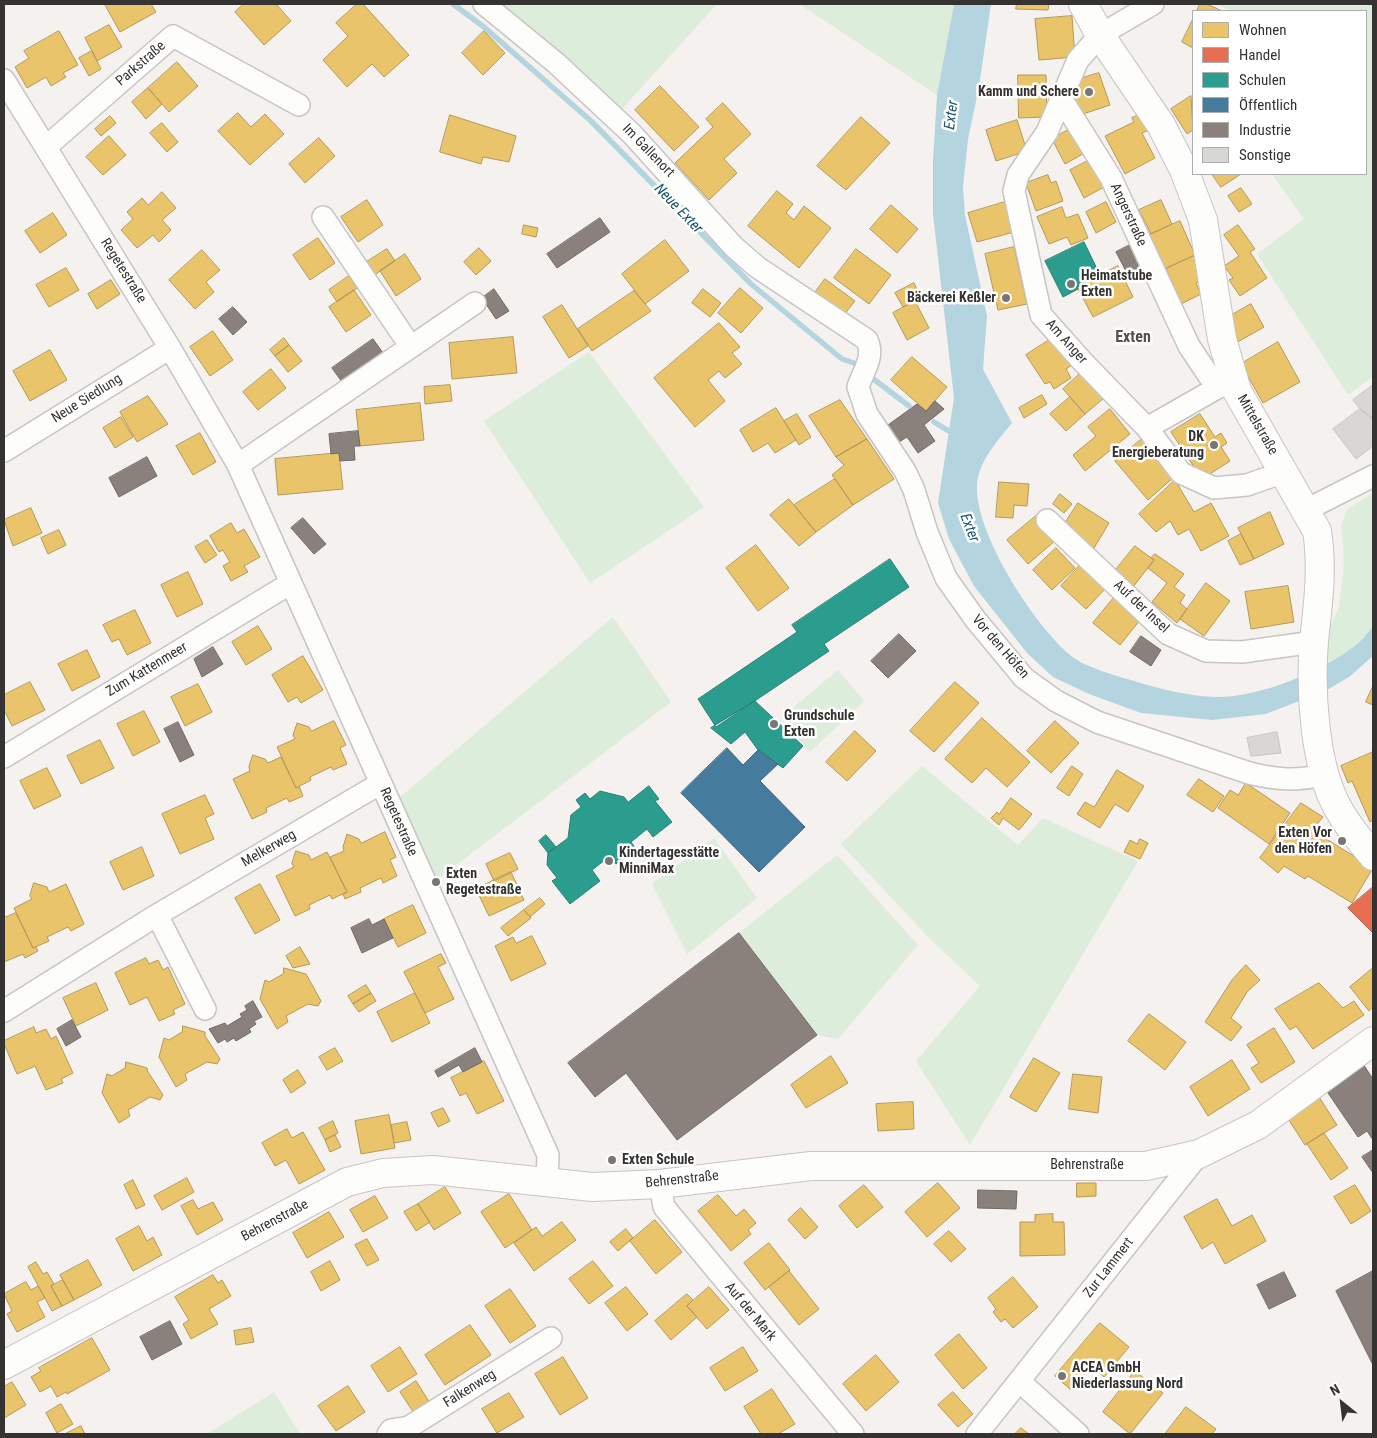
<!DOCTYPE html>
<html>
<head>
<meta charset="utf-8">
<style>
	body { margin:0 }
	#map { position:relative; width:1377px; height:1438px; overflow:hidden; background:#f4f1ee; font-family:"Roboto Condensed",sans-serif }
	canvas { display:block }
	.frame { position:absolute; inset:0; border:5px solid #353331; pointer-events:none }
	.legend { position:absolute; left:1192px; top:10px; width:175px; height:165px; box-sizing:border-box; background:#fff; border:1px solid #aeadad; margin:0; padding:6px 9px; list-style:none; font-size:15px; color:#353331 }
	.legend li { display:flex; align-items:center; gap:10px; height:25px }
	.legend b { width:25px; border:1px solid #aeadad }
	.north { position:absolute; left:1317px; top:1378px; width:50px; height:50px; -webkit-text-stroke:4px #fff; paint-order:stroke; rotate:331deg; font-size:14px; font-weight:700; line-height:20px; text-align:center; color:#353331 }
	.north::after { content:''; display:block; margin:auto; width:18px; height:22px; background:#353331; clip-path:polygon(50% 0,100% 100%,50% 72%,0 100%) }
</style>
</head>
<body>
<div id="map">
<canvas width="1377" height="1438"></canvas>
<div class="frame"></div>
<ul class="legend">
<li><b style="height:14px;background:#e9c46a"></b>Wohnen</li>
<li><b style="height:14px;background:#e76f51"></b>Handel</li>
<li><b style="height:14px;background:#2a9d8f"></b>Schulen</li>
<li><b style="height:14px;background:#457b9d"></b>Öffentlich</li>
<li><b style="height:14px;background:#8a817c"></b>Industrie</li>
<li><b style="height:14px;background:#d9d7d4"></b>Sonstige</li>
</ul>
<div class="north">N</div>
</div>
<script>
const ctx = document.querySelector('canvas').getContext('2d');
ctx.lineJoin = 'round';
function fillPath(path, color) {
  ctx.fillStyle = color;
  ctx.fill(path, 'evenodd');
}
function strokePath(path, color, width, dash) {
  ctx.strokeStyle = color;
  ctx.lineWidth = width;
  ctx.lineCap = dash ? 'butt' : 'round';
  ctx.setLineDash(dash || []);
  ctx.stroke(path);
}
function label(font, color, halo, rows, align = 'center') {
  ctx.font = font + ' "Roboto Condensed",sans-serif';
  ctx.lineWidth = 5;
  ctx.setLineDash([]);
  ctx.textBaseline = 'middle';
  ctx.strokeStyle = halo;
  ctx.fillStyle = color;
  for (const [text, x, y, turn = 0] of rows) {
    ctx.save();
    ctx.translate(x, y);
    ctx.rotate((+turn || 0) * Math.PI / 180);
    ctx.textAlign = isNaN(turn) ? turn : align;
    if (halo) ctx.strokeText(text, 0, 0);
    ctx.fillText(text, 0, 0);
    ctx.restore();
  }
}
fillPath(new Path2D(`
	M505,4H717L622,109L502,6Z
	M799,4H954L937,95Z
	M1217,4H1373V377L1348,395L1257,254L1304,219L1272,174H1366V11H1230Z
	M589,352L704,507L590,583L484,421Z
	M1373,493V627L1354,647L1326,665L1322,645L1339,607L1344,561L1341,526L1347,509Z
	M613,617L671,702L435,881L399,798Z
	M838,670L864,701L810,752L781,718Z
	M922,766L1018,845L1043,818L1138,861L970,1145L916,1061L980,986L929,938L841,844Z
	M714,838L757,898L687,954L652,884Z
	M837,855L918,945L838,1039L817,1035L739,933Z
	M274,1392L300,1434H207Z`), '#dceddc');
fillPath(new Path2D(`
	M954,4H991L979,87L968,139L963,187L965,215L987,316L983,369L1012,423C999,439 983,456 978,477C967,524 1037,631 1074,658C1088,668 1117,676 1134,681C1160,689 1188,696 1215,697C1258,698 1318,673 1352,648C1360,643 1366,634 1373,627V656L1349,677L1327,690L1266,714L1212,720L1141,713L1089,694L1053,677L1027,653L974,586L949,539L938,503L954,398L933,214V161L937,95Z`), '#b4d4df');
const homes = new Path2D(`
	M108,4H151L156,12L120,32L105,5Z
	M244,4H276L291,21L264,45L235,12Z
	M357,4H363L409,55L384,77L372,64L347,87L323,60L348,36L336,23Z
	M1017,4H1049L1048,10L1016,9Z
	M1200,4H1207L1222,11H1197Z
	M1072,16L1075,57L1039,60L1035,19Z
	M1193,19V48L1182,42Z
	M109,25L122,47L97,61L85,38Z
	M59,31L78,65L63,73L66,77L51,86L46,77L27,88L15,67L29,58L24,51Z
	M484,31L505,53L483,75L462,53Z
	M92,51L101,69L89,76L79,58Z
	M177,62L198,86L169,112L148,88Z
	M1099,73L1110,105L1080,115L1069,82Z
	M1018,75H1046L1047,117L1019,118Z
	M660,86L699,127L674,151L635,110Z
	M148,88L162,104L146,119L132,102Z
	M1191,96L1193,130L1187,134L1171,109Z
	M723,103L751,134L724,159L737,173L709,200L675,163L713,127L706,119Z
	M238,113L251,127L265,114L284,134L250,165L218,131Z
	M1143,113L1151,129L1142,133L1155,158L1125,174L1105,136L1134,122L1132,118Z
	M450,115L516,136L509,162L483,157L481,164L440,152Z
	M110,116L116,123L101,136L95,129Z
	M861,117L890,143L846,190L817,166Z
	M1017,120L1027,151L996,161L986,130Z
	M162,123L178,142L167,152L150,133Z
	M1075,126L1088,151L1065,164L1052,139Z
	M109,136L126,155L103,175L86,157Z
	M319,138L335,156L305,183L289,164Z
	M1092,159L1106,186L1084,198L1070,170Z
	M1212,174H1241L1221,187Z
	M1048,175L1051,183L1056,181L1063,201L1036,211L1026,183Z
	M1241,188L1252,204L1239,212L1228,196Z
	M777,191L793,204L786,213L794,220L804,206L831,228L799,268L748,226Z
	M162,192L176,208L162,220L171,230L159,242L153,235L137,248L121,230L133,219L127,212L142,198L148,205Z
	M367,200L383,225L358,242L341,217Z
	M1161,200L1172,224L1151,234L1139,210Z
	M1005,202L1014,232L977,242L968,213Z
	M1106,202L1116,222L1096,233L1086,212Z
	M891,205L918,229L897,253L870,229Z
	M1062,207L1066,218L1078,214L1088,238L1071,245L1067,237L1049,244L1037,217Z
	M53,213L67,235L40,253L25,231Z
	M1180,221L1195,255L1164,269L1149,235Z
	M524,225L538,228L536,237L522,234Z
	M1238,225L1255,249L1250,252L1267,278L1240,296L1229,280L1233,278L1224,266L1239,256L1224,235Z
	M318,238L335,263L310,280L293,255Z
	M665,240L689,271L645,304L622,274Z
	M1014,247L1027,304L998,310L985,254Z
	M479,248L491,261L476,275L464,262Z
	M387,249L395,261L373,276L365,263Z
	M856,249L891,275L869,304L834,278Z
	M202,250L220,270L206,282L214,292L195,309L169,280Z
	M405,254L421,279L396,296L380,271Z
	M1194,256L1204,279L1196,283L1201,294L1181,304L1166,269Z
	M1118,266L1133,297L1093,317L1077,287Z
	M66,268L79,290L49,307L36,285Z
	M349,276L357,288L337,302L329,290Z
	M825,279L855,301L843,316L814,294Z
	M111,280L120,294L97,309L88,294Z
	M914,283L921,298L903,307L895,293Z
	M740,288L763,308L741,333L718,313Z
	M703,289L721,303L710,317L692,303Z
	M354,290L371,315L346,332L329,307Z
	M634,291L651,311L592,351L578,329Z
	M915,301L929,328L907,340L893,313Z
	M1251,304L1264,327L1234,344L1230,316Z
	M562,305L588,346L569,358L543,317Z
	M719,323L740,347L732,353L742,364L725,378L719,371L708,380L725,401L695,427L654,378Z
	M213,331L233,360L210,376L190,347Z
	M1057,335L1075,363L1066,369L1071,378L1054,389L1050,382L1045,384L1026,355Z
	M513,337L517,373L452,379L449,343Z
	M284,338L289,345L275,356L270,350Z
	M1278,342L1300,382L1263,403L1241,364Z
	M289,345L302,361L288,372L275,356Z
	M50,350L67,380L30,401L13,371Z
	M912,357L947,387L926,411L891,380Z
	M271,369L286,388L258,410L243,392Z
	M1081,373L1104,398L1085,414L1063,389Z
	M450,385L452,401L425,404L424,387Z
	M1042,395L1047,404L1024,418L1019,408Z
	M148,396L168,424L137,442L120,412Z
	M1070,397L1085,414L1066,431L1050,414Z
	M840,400L867,439L836,457L809,416Z
	M420,403L424,440L360,446L356,410Z
	M776,408L796,440L775,453L768,443L753,452L740,430Z
	M1110,409L1130,434L1085,471L1073,455L1096,436L1088,427Z
	M797,414L811,437L799,445L784,421Z
	M1200,414L1215,437L1221,433L1227,443L1221,447L1230,461L1202,479L1171,432Z
	M121,417L133,437L115,448L103,428Z
	M200,433L216,462L193,475L176,446Z
	M867,439L894,479L853,505L832,475L844,465L836,457Z
	M1142,439L1174,477L1148,500L1115,461Z
	M339,453L343,489L278,495L275,459Z
	M835,479L853,505L816,532L794,505Z
	M1175,480L1194,512L1211,503L1229,536L1201,551L1189,529L1178,535L1170,521L1156,532L1139,514Z
	M999,482L1029,484L1027,506L1014,505L1013,518L996,517Z
	M1060,494L1072,504L1064,513L1053,504Z
	M789,499L816,532L799,546L770,515Z
	M1078,503L1109,523L1094,548L1062,528Z
	M31,508L42,533L13,546L4,520Z
	M1270,512L1284,544L1254,559L1238,528Z
	M1036,516L1056,540L1028,564L1007,540Z
	M231,523L237,533L244,529L260,557L244,566L248,572L231,581L223,566L230,562L223,550L219,552L210,536Z
	M59,530L66,545L48,554L41,538Z
	M1241,534L1254,559L1240,565L1228,541Z
	M207,540L217,555L205,563L195,547Z
	M756,545L789,588L758,611L726,568Z
	M1135,546L1154,560L1133,587L1114,572Z
	M1056,548L1075,568L1052,590L1033,570Z
	M1155,554L1184,574L1174,587L1185,595L1180,603L1187,609L1177,623L1152,602L1167,583L1148,568L1154,560L1151,558Z
	M1080,565L1106,588L1086,609L1061,586Z
	M188,572L203,604L177,617L161,585Z
	M1206,583L1230,601L1204,636L1180,619Z
	M1288,586L1294,622L1251,629L1245,592Z
	M1117,594L1144,615L1120,645L1093,623Z
	M135,610L151,643L127,655L119,639L112,642L103,625Z
	M258,626L272,649L246,665L232,642Z
	M87,650L100,677L72,691L58,664Z
	M303,656L323,690L301,703L297,697L288,702L272,675Z
	M30,682L45,710L12,726L4,710V695Z
	M955,682L979,703L934,752L910,731Z
	M198,684L212,712L185,726L171,697Z
	M1373,686V705L1366,702Z
	M144,711L160,742L133,756L117,724Z
	M982,718L1030,762L1007,787L986,768L972,783L945,759Z
	M334,721L346,745L340,748L347,764L333,770L331,767L310,777L311,780L296,788L277,747L295,739L293,735L297,723L309,727L311,731Z
	M1055,721L1079,743L1051,773L1027,751Z
	M855,731L876,751L847,781L826,762Z
	M100,740L114,768L81,784L67,756Z
	M1373,752V820L1370,822L1352,781L1348,783L1341,766Z
	M253,755L265,759L268,763L281,757L296,788L299,786L303,796L289,802L287,798L266,808L267,812L252,819L233,779L250,771L249,767Z
	M1072,766L1083,774L1069,796L1057,788Z
	M47,768L61,796L34,809L20,781Z
	M1117,770L1144,786L1128,812L1115,804L1100,828L1077,814L1085,802L1094,807Z
	M1199,779L1224,796L1213,812L1187,795Z
	M1246,783L1290,813L1269,844L1218,808L1230,790L1238,795Z
	M205,795L214,814L205,818L214,839L180,854L162,814Z
	M1011,798L1032,814L1019,830L1003,818L999,825L991,818L997,812L999,814Z
	M1301,803L1323,817L1312,830L1373,868L1352,903L1308,876L1305,879L1284,866L1278,873L1260,858Z
	M385,832L396,857L390,860L397,876L383,883L381,878L360,888L361,892L345,899L343,894L347,892L330,857L344,851L343,847L347,834L359,839L361,843Z
	M1140,839L1148,843L1140,859L1124,852L1130,840L1137,844Z
	M142,847L154,876L123,890L110,862Z
	M296,851L309,855L311,860L327,852L347,892L332,899L330,895L309,905L310,909L295,916L276,876L294,867L292,864Z
	M510,853L518,869L494,881L486,864Z
	M511,872L524,900L489,916L476,889Z
	M34,883L47,887L49,892L66,884L84,924L71,931L68,927L47,937L49,941L33,948L14,908L32,899L30,896Z
	M260,884L280,920L255,934L235,898Z
	M540,898L545,904L530,917L524,910Z
	M413,905L426,933L398,947L384,919Z
	M524,910L531,918L508,936L501,928Z
	M16,913L33,948L36,947L38,951L25,958L23,954L4,962V918Z
	M532,936L546,964L511,981L495,946L513,937L516,943Z
	M300,947L310,964L293,968L286,956Z
	M441,954L446,963L438,967L454,999L425,1013L404,972Z
	M146,958L149,964L158,960L163,970L168,967L185,1004L173,1010L175,1014L159,1021L147,997L130,1005L115,973Z
	M1246,965L1260,980L1247,992L1231,1018L1242,1027L1231,1041L1205,1022L1232,980Z
	M284,968L306,974L321,1001L318,1006L308,1004L286,1016L288,1022L277,1029L260,999L265,980L269,982L283,974Z
	M1373,968V1007L1369,1011L1350,987Z
	M96,983L108,1010L76,1026L63,998Z
	M1319,983L1343,1008L1354,1001L1364,1015L1313,1049L1296,1026L1290,1030L1275,1009Z
	M366,985L371,993L353,1004L348,996Z
	M371,993L376,1001L359,1012L353,1004Z
	M415,993L430,1023L392,1042L377,1012Z
	M1149,1014L1186,1042L1165,1070L1128,1041Z
	M183,1026L205,1032V1036L220,1059L217,1064L207,1062L185,1074L187,1080L176,1087L159,1057L164,1038L169,1040L182,1032Z
	M34,1027L36,1033L46,1029L51,1039L56,1036L73,1073L61,1079L63,1083L46,1090L35,1066L17,1074L4,1044V1041Z
	M1274,1028L1295,1062L1261,1083L1251,1068L1259,1063L1247,1045Z
	M335,1048L343,1061L327,1070L319,1057Z
	M831,1056L848,1083L806,1108L791,1085Z
	M1034,1058L1060,1073L1036,1112L1010,1097Z
	M1232,1060L1250,1089L1208,1116L1190,1087Z
	M484,1061L504,1101L477,1114L466,1093L460,1096L451,1078Z
	M126,1062L147,1068L148,1072L163,1095L160,1100L150,1097L128,1110L130,1116L119,1123L102,1093L107,1074L112,1076L125,1068Z
	M298,1070L306,1083L291,1093L283,1080Z
	M1073,1074L1102,1077L1098,1113L1069,1109Z
	M1319,1097L1337,1125L1305,1145L1287,1117Z
	M913,1102L914,1129L878,1131L876,1104Z
	M443,1108L450,1121L438,1127L431,1113Z
	M389,1115L395,1148L361,1154L355,1121Z
	M333,1121L338,1133L325,1140L319,1128Z
	M407,1122L411,1140L394,1143L391,1125Z
	M287,1129L292,1138L303,1132L325,1170L299,1184L286,1160L275,1166L262,1143Z
	M1324,1133L1348,1168L1331,1180L1307,1144Z
	M335,1135L341,1147L330,1152L325,1140Z
	M187,1178L194,1192L162,1210L154,1196Z
	M133,1180L145,1205L136,1209L124,1185Z
	M938,1183L960,1208L927,1237L905,1212Z
	M1077,1183H1096V1196L1077,1197Z
	M864,1185L883,1207L857,1228L839,1206Z
	M1355,1185L1371,1211L1351,1224L1334,1197Z
	M445,1187L461,1213L434,1230L418,1204Z
	M509,1194L532,1230L505,1248L481,1212Z
	M718,1195L736,1216L744,1209L756,1223L748,1230L751,1234L731,1251L698,1211Z
	M375,1196L388,1218L363,1232L350,1210Z
	M1217,1199L1232,1226L1252,1215L1266,1241L1225,1264L1213,1242L1202,1249L1184,1217Z
	M193,1200L198,1209L213,1202L223,1220L197,1235L181,1206Z
	M418,1204L430,1222L416,1231L404,1212Z
	M801,1208L818,1227L805,1239L788,1220Z
	M329,1212L344,1237L307,1258L293,1233Z
	M1053,1214V1222H1064L1065,1255L1020,1256V1222H1035V1215Z
	M655,1220L682,1252L656,1274L630,1241Z
	M562,1222L576,1240L534,1271L514,1243L536,1227L542,1236Z
	M139,1226L147,1241L153,1237L162,1255L133,1271L116,1239Z
	M626,1229L633,1238L618,1251L610,1242Z
	M949,1231L966,1249L951,1262L934,1244Z
	M367,1239L379,1260L367,1266L355,1245Z
	M769,1243L790,1270L765,1290L744,1263Z
	M88,1260L102,1285L74,1300L60,1275Z
	M330,1261L340,1280L321,1291L311,1272Z
	M593,1261L613,1286L589,1304L569,1279Z
	M36,1262L43,1274L47,1272L54,1284L51,1286L62,1306L52,1311L28,1267Z
	M789,1271L819,1309L799,1325L769,1287Z
	M213,1275L218,1283L222,1280L231,1296L209,1309L218,1324L191,1339L183,1324L189,1320L175,1297Z
	M1013,1277L1038,1307L1013,1328L1005,1319L1001,1322L993,1312L996,1309L988,1298Z
	M63,1280L74,1300L62,1306L51,1286Z
	M26,1282L31,1290L38,1286L45,1298L37,1302L45,1317L17,1332L7,1314L12,1311L4,1294Z
	M626,1287L648,1314L627,1331L605,1303Z
	M709,1287L729,1310L707,1329L687,1306Z
	M510,1289L536,1326L510,1343L485,1306Z
	M687,1294L693,1300L687,1306L697,1317L671,1340L655,1321Z
	M1100,1323L1129,1347L1104,1377L1091,1366L1071,1390L1055,1376Z
	M470,1325L491,1355L445,1385L425,1355Z
	M251,1328L254,1342L236,1345L234,1331Z
	M959,1334L987,1368L963,1389L935,1355Z
	M92,1338L110,1370L67,1394L66,1392L57,1397L51,1386L40,1392L31,1377L41,1371L39,1368Z
	M400,1347L417,1374L388,1392L371,1366Z
	M743,1347L758,1371L725,1391L710,1368Z
	M876,1355L899,1382L866,1411L843,1384Z
	M563,1357L588,1398L560,1415L535,1374Z
	M1135,1371L1163,1393L1130,1434L1103,1412Z
	M416,1381L430,1403L414,1413L400,1392Z
	M12,1382L26,1405L4,1418V1387Z
	M348,1386L365,1412L336,1431L318,1406Z
	M772,1389L795,1424L778,1434H761L744,1407Z
	M953,1392L973,1414L958,1427L938,1405Z
	M509,1393L524,1417L497,1433L482,1409Z
	M61,1404L73,1424L57,1433L46,1413Z
	M1186,1407L1216,1429L1212,1434H1165Z
	M81,1426L85,1434H65Z
	M1021,1428L1029,1434H1015Z`);
fillPath(homes, '#e9c46a');
strokePath(homes, '#b39859', 1);
const shops = new Path2D(`
	M1372,888L1373,889V933L1348,908Z`);
fillPath(shops, '#e76f51');
strokePath(shops, '#b25d47', 1);
const schools = new Path2D(`
	M1084,242L1100,275L1077,287L1078,289L1063,297L1045,261Z
	M890,559L909,587L824,644L829,651L716,727L698,699L797,632L792,625Z
	M755,701L803,746L783,768L758,750L745,732L731,744L711,728Z
	M649,786L659,799L655,801L672,822L653,837L647,829L631,842L636,849L616,864L610,856L592,870L600,881L570,904L552,881L557,878L547,865L548,853L568,838L571,815L581,807L576,800L585,793L590,799L600,791L624,797L628,802Z
	M546,835L556,847L548,853L539,841Z`);
fillPath(schools, '#2a9d8f');
strokePath(schools, '#2d7d73', 1);
const public = new Path2D(`
	M727,748L743,765L758,750L778,764L760,781L805,827L759,872L681,793Z`);
fillPath(public, '#457b9d');
strokePath(public, '#40657d', 1);
const industry = new Path2D(`
	M600,218L610,232L557,268L547,254Z
	M1134,243L1145,266L1128,275L1116,252Z
	M494,289L509,311L496,319L482,298Z
	M233,307L247,322L233,335L219,319Z
	M373,339L383,353L342,382L332,368Z
	M935,401L944,409L924,425L935,441L918,453L907,437L899,442L888,425L917,404L926,411Z
	M358,431L360,446H354L355,460L340,461L339,453L331,454L329,434Z
	M147,457L157,476L119,497L109,478Z
	M303,518L326,544L314,554L291,528Z
	M899,634L916,651L888,678L871,661Z
	M1141,636L1161,650L1151,666L1130,652Z
	M213,647L223,664L202,677L194,659Z
	M178,722L194,755L180,762L164,729Z
	M369,919L372,925L384,919L393,938L362,953L351,928Z
	M739,933L817,1035L677,1140L626,1073L595,1097L568,1063Z
	M253,1001L262,1017L254,1021L256,1024L249,1029L251,1032L236,1041L234,1038L227,1042L225,1039L218,1043L209,1029L225,1023L227,1026L242,1017L240,1014L247,1010L245,1006Z
	M72,1020L81,1037L66,1046L57,1029Z
	M475,1048L482,1062L463,1072L459,1065L438,1077L435,1071Z
	M1363,1064L1373,1079V1140L1367,1131L1358,1137L1326,1090Z
	M1373,1150V1173L1362,1157Z
	M978,1190L1017,1191L1016,1209L978,1208Z
	M1373,1271V1365L1336,1291Z
	M1284,1272L1296,1296L1269,1309L1257,1285Z
	M170,1321L182,1344L152,1360L140,1337Z`);
fillPath(industry, '#8a817c');
strokePath(industry, '#706a66', 1);
strokePath(new Path2D(`
	M453,4L484,27L591,121L751,284L842,359L854,363L860,368
	M867,374L909,406
	M934,422L952,433`), '#b4d4df', 5.5);
const building = new Path2D(`
	M1373,385V419L1360,409L1353,400Z
	M1360,409L1373,419V446L1356,459L1333,429Z
	M1277,732L1281,753L1251,756L1247,738Z`);
fillPath(building, '#d9d7d4');
strokePath(building, '#c6c3c1', 1);
const street = new Path2D(`
	M484,4L556,63L632,134L734,247L757,267L867,340C875,357 863,371 858,387L867,414L905,471L914,490L927,532L946,578L975,619L1024,678L1056,701L1097,722L1249,773C1278,780 1295,781 1324,775
	M1153,4L1100,35L1078,60L1047,132L1018,175L1014,191L1041,315L1083,362L1147,428L1181,473L1214,488L1247,485L1284,472
	M4,80L170,348L238,465L548,1155L547,1181
	M1061,98L1111,178L1189,346L1217,388L1233,379
	M46,147L173,36L299,105
	M323,217L411,347
	M1147,428L1217,388
	M4,451L170,348
	M238,465L475,303
	M1306,510L1373,476
	M1047,520L1168,634L1206,651L1242,652L1314,642
	M4,757L291,583
	M157,915L205,1009
	M4,1011L157,915L381,783
	M660,1184L664,1207L853,1434
	M1019,1381L1078,1434
	M388,1434L391,1430L409,1427L551,1338
	M977,1434L1199,1154`);
const secondary = new Path2D(`
	M1083,4L1100,35L1161,125L1184,170L1203,220L1222,339L1237,391L1317,531C1323,568 1318,604 1314,641C1310,689 1314,768 1339,810C1348,826 1361,842 1373,856
	M4,1365L347,1182L383,1173L433,1170L592,1187L660,1184L811,1166H1146L1199,1154L1258,1125L1373,1041`);
strokePath(street, '#c7c5c3', 24);
strokePath(secondary, '#c7c5c3', 30);
strokePath(street, '#fdfdfc', 21);
strokePath(secondary, '#fdfdfc', 28);
for (const [x, y, r, color] of [
	[1089,92,5,"#787673"],
	[1071,284,5,"#787673"],
	[1006,298,5,"#787673"],
	[1214,445,5,"#787673"],
	[774,724,5,"#787673"],
	[1342,841,5,"#787673"],
	[609,861,5,"#787673"],
	[436,882,5,"#787673"],
	[612,1160,5,"#787673"],
	[1062,1376,5,"#787673"]
]) {
  const dot = new Path2D();
  dot.arc(x, y, r, 0, 2 * Math.PI);
  ctx.fillStyle = color;
  ctx.fill(dot);
  strokePath(dot, '#fff', 2);
}
label('14px', '#353331', '#fff', [
	["Parkstraße",141,64,-41],
	["Im Gallenort",648,151,46],
	["Angerstraße",1128,215,65],
	["Regetestraße",123,271,58],
	["Am Anger",1066,342,48],
	["Neue Siedlung",87,399,-32],
	["Mittelstraße",1257,425,60],
	["Auf der Insel",1141,607,43],
	["Vor den Höfen",1000,647,49],
	["Zum Kattenmeer",147,670,-31],
	["Regetestraße",398,822,66],
	["Melkerweg",269,849,-30],
	["Behrenstraße",1087,1165],
	["Behrenstraße",682,1180,-6],
	["Behrenstraße",275,1221,-28],
	["Zur Lammert",1109,1268,-52],
	["Auf der Mark",750,1312,50],
	["Falkenweg",470,1389,-32]
]);
label('bold 14px', '#353331', '#fff', [
	["Kamm und Schere",1079,92,"right"],
	["Heimatstube",1081,276],
	["Exten",1081,292],
	["Bäckerei Keßler",996,298,"right"],
	["DK",1204,437,"right"],
	["Energieberatung",1204,453,"right"],
	["Grundschule",784,716],
	["Exten",784,732],
	["Exten Vor",1332,833,"right"],
	["den Höfen",1332,849,"right"],
	["Kindertagesstätte",619,853],
	["MinniMax",619,869],
	["Exten",446,874],
	["Regetestraße",446,890],
	["Exten Schule",622,1160],
	["ACEA GmbH",1072,1368],
	["Niederlassung Nord",1072,1384]
], 'left');
label('italic 15px', '#175769', '#fff', [
	["Exter",952,115,-83],
	["Neue Exter",678,209,46],
	["Exter",969,528,69]
]);
label('bold 16px', '#54504b', '#fff', [
	["Exten",1133,338]
]);
</script>
</body>
</html>
